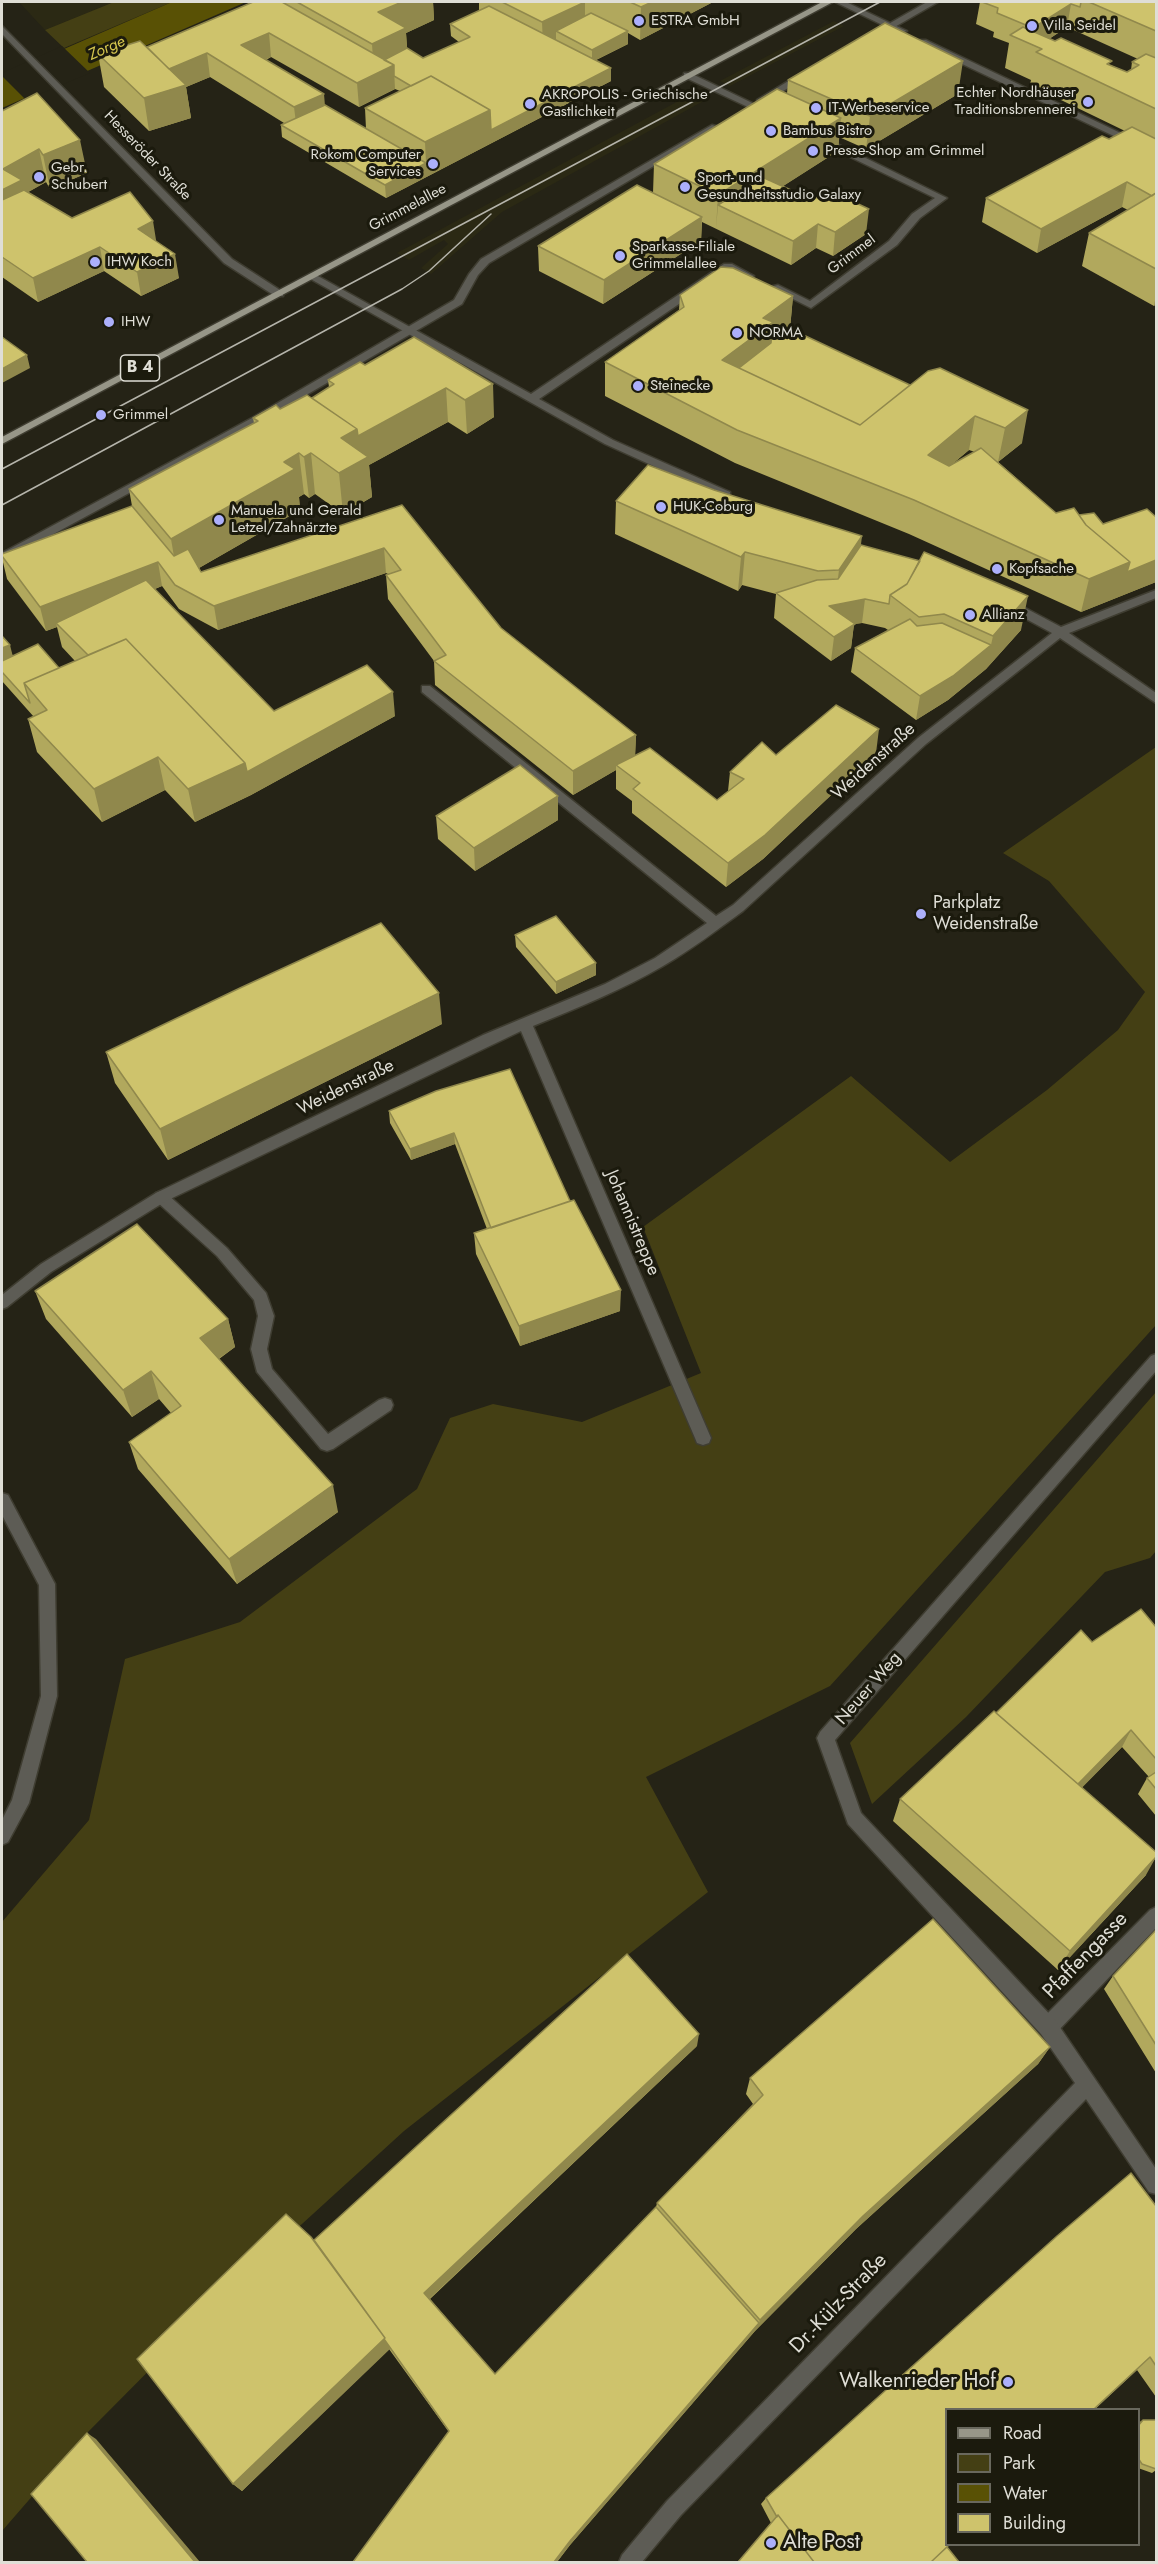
<!DOCTYPE html>
<html>
<head>
<meta charset="utf-8">
<style>
	body { margin:0 }
	#map { position:relative; width:1158px; height:2564px; overflow:hidden; background:#252316; font-family:Jost,sans-serif }
	canvas { display:block }
	.frame { position:absolute; inset:0; border:3px solid #dfded6; pointer-events:none }
	.legend { position:absolute; left:945px; top:2408px; width:195px; height:138px; box-sizing:border-box; background:#1b1a0d; border:2px solid #69685d; margin:0; padding:8px 10px; list-style:none; font-size:18px; color:#dfded6 }
	.legend li { display:flex; align-items:center; gap:12px; height:30px }
	.legend b { width:30px; border:2px solid #69685d }
</style>
</head>
<body>
<div id="map">
<canvas width="1158" height="2564"></canvas>
<div class="frame"></div>
<ul class="legend">
<li><b style="height:8px;background:#979688"></b>Road</li>
<li><b style="height:16px;background:#443f14"></b>Park</li>
<li><b style="height:16px;background:#595105"></b>Water</li>
<li><b style="height:16px;background:#cec36c"></b>Building</li>
</ul>
</div>
<script>
const ctx = document.querySelector('canvas').getContext('2d');
ctx.lineJoin = 'round';
function fillPath(path, color) {
  ctx.fillStyle = color;
  ctx.fill(path, 'evenodd');
}
function strokePath(path, color, width, dash) {
  ctx.strokeStyle = color;
  ctx.lineWidth = width;
  ctx.lineCap = dash ? 'butt' : 'round';
  ctx.setLineDash(dash || []);
  ctx.stroke(path);
}
function label(font, color, halo, rows, align = 'center') {
  ctx.font = font + ' Jost,sans-serif';
  ctx.lineWidth = 6;
  ctx.setLineDash([]);
  ctx.textBaseline = 'middle';
  ctx.strokeStyle = halo;
  ctx.fillStyle = color;
  for (const [text, x, y, turn = 0] of rows) {
    ctx.save();
    ctx.translate(x, y);
    ctx.rotate((+turn || 0) * Math.PI / 180);
    ctx.textAlign = isNaN(turn) ? turn : align;
    if (halo) ctx.strokeText(text, 0, 0);
    ctx.fillText(text, 0, 0);
    ctx.restore();
  }
}
fillPath(new Path2D(`
	M19,2H114L45,30Z
	M834,21L844,26L730,86L720,81Z
	M697,91L709,98L502,212L431,274L421,268L448,244L444,240L409,260L397,253Z`), '#2b2914');
fillPath(new Path2D(`
	M114,2H172L64,48L45,30Z
	M1156,747V1325L830,1686L646,1777L708,1892L404,2131L223,2296L88,2432L2,2531V1922L89,1820L125,1659L240,1622L417,1489L450,1418L493,1404L582,1422L701,1373L643,1227L851,1076L950,1162L1047,1090L1118,1030L1145,992L1049,881L1003,853Z
	M1156,1392V1551L1150,1558L1105,1572L966,1717L872,1804L850,1743Z`), '#443f14');
fillPath(new Path2D(`
	M172,2H246L2,108V76Z`), '#595105');
fillPath(new Path2D(`
	M62,46L90,73L26,100L2,76V73Z`), '#252316');
const lane = new Path2D(`
	M927,2H938L879,36L871,34Z
	M805,71L810,74L808,76L765,102L757,100Z
	M712,125L720,127L489,263L478,275L462,304L260,422L2,562V553L252,418L454,300L469,274L481,259Z
	M161,1191L166,1193L227,1248L266,1293L274,1316L267,1349L272,1369L328,1434L379,1400L385,1398L391,1400L393,1405L391,1410L333,1449L327,1451L321,1449L257,1372L251,1349L258,1316L254,1300L217,1256L156,1201L154,1197L156,1193Z
	M1156,1907V1928L1055,2034L1048,2036L1041,2034L1039,2027L1041,2020L1150,1910Z`);
const street = new Path2D(`
	M835,2H846L907,31L899,33Z
	M2,26L232,259L283,292V296H275L224,263L2,34Z
	M920,40H926L1156,150V156L920,44Z
	M684,73H690L773,113L765,115L684,77Z
	M819,138H825L947,198L920,218L897,245L811,308L769,287L778,285L810,301L889,241L912,214L935,198L819,142Z
	M724,264H732L754,276L749,279L729,270L539,399L613,440L730,492V498L726,499L605,444L307,277L316,275L531,394Z
	M1156,590V598L1069,633L1156,693V703L1060,638L926,744L743,911C717,930 691,950 663,966C622,990 577,1008 533,1026L711,1438L709,1443L703,1445L697,1443L695,1438L521,1031L166,1201L51,1272L7,1307L2,1309V1295L41,1264L156,1193L483,1035L605,984L655,958L707,923L422,692V686H430L716,916L733,905L918,738L1052,633L1004,607V601H1012L1061,627Z
	M1156,1354V1371L835,1740L861,1813L1055,2020L1156,2169V2194L1149,2192L1086,2099L681,2515L642,2562H619L622,2555L667,2501L1075,2083L1041,2034L848,1824L817,1738L820,1732L1151,1356Z
	M2,1493L8,1495L55,1584L57,1696L29,1803L8,1842L2,1845V1820L12,1800L41,1696L39,1585L2,1515Z`);
const primary = new Path2D(`
	M822,2H833L2,444V437Z`);
strokePath(lane, '#3f3d31', 3);
strokePath(street, '#3f3d31', 3);
strokePath(primary, '#3f3d31', 3);
fillPath(lane, '#5d5c55');
fillPath(street, '#5d5c55');
fillPath(primary, '#979688');
strokePath(new Path2D(`
	M2,469L880,2
	M2,505L402,289L429,271L491,214`), '#b5b4ab', 1.5);
fillPath(new Path2D(`
	M253,2H433L434,20L406,33L407,48L423,58L459,42L451,36L450,24L479,11V2H713L640,40L628,33V44L596,60L611,81L386,198L282,137L281,125L284,123L210,77L186,87L191,118L149,131L104,87L98,54L147,47ZM271,57L359,107L395,89L400,91L365,108L366,129L325,105L266,60Z
	M980,2H1156V304L1154,306L1082,266L1089,233L1128,210L1122,207L1037,253L982,222L986,198L1109,139L1125,131L1030,85L1031,80L1005,68L1009,43L993,37L994,32L976,24ZM1067,27L1138,59L1132,62L1131,70L1127,72L1049,39Z
	M788,80L958,94L866,149L839,137L838,151L783,186L866,234L833,256L816,248L791,265L702,222L701,241L603,304L539,271L538,246L653,193L654,164L787,94Z
	M2,111L87,173L50,189L46,182L28,192L72,218L156,241L179,278L141,296L104,271L38,302L2,277Z
	M680,295L793,296L790,329L910,385L940,368L1022,443L998,462L997,461L1056,513L1079,515L1103,524L1156,582L1081,612L909,534L735,463L605,396V362L679,310ZM969,450L975,452L950,466Z
	M414,337L494,417L467,434L448,422L369,465L372,497L343,514L315,494L309,498L304,494L299,497L300,510L199,568L201,572L402,505L501,628L636,735L635,755L717,800L728,791L730,772L776,755L876,753L763,859L726,887L632,813V801L616,789V770L573,795L435,685L434,661L388,599L386,575L388,574L386,573L218,630L179,609L162,586L155,589L274,711L395,716L251,795L195,822L165,790L102,822L37,752L28,719L34,717L2,681V636L13,656L59,668L75,661L62,647L57,627L46,631L7,579L2,558V554L132,506L129,489L254,423L253,418L312,398L329,387L328,380L365,365Z
	M714,490L861,545L1021,630L986,669L948,700L916,720L851,672L855,648L888,630L885,628L862,623L854,624L851,648L831,661L774,618L776,594L742,585L738,591L615,534L616,501Z
	M558,796V820L475,871L438,839L436,816Z
	M515,935L596,975L556,994L516,947Z
	M442,1024L168,1160L115,1083L106,1052Z
	M510,1069L620,1311L520,1346L476,1254L474,1233L487,1229L455,1144L411,1160L390,1123L389,1111Z
	M35,1291L228,1319L235,1347L219,1359L338,1512L237,1584L138,1469L129,1442L171,1413L159,1399L132,1417L46,1319Z
	M1156,1627V1816L1138,1794L1147,1778L1149,1777L1122,1747L1082,1787L1146,1875L1058,1970L893,1821L900,1799L996,1713L1092,1642Z
	M1156,1930V2073L1104,1989L1113,1976Z
	M697,2046L430,2299L495,2374L656,2207L657,2203L753,2104L746,2094L750,2078L1050,2047L1038,2064L856,2229L755,2331L570,2545L557,2562H353L449,2432L389,2349L242,2491L233,2484L314,2240Z
	M1156,2206V2397L1137,2370L947,2547L771,2523L761,2504L766,2498Z
	M1143,2420H1156V2470L1152,2473L1138,2468V2423Z`), '#b1a85d');
fillPath(new Path2D(`
	M402,2H433L434,20L406,33L408,61L394,68L395,89L359,107L357,83L374,75L372,44L378,12Z
	M585,2V26L556,31V40L543,46L542,22Z
	M652,2H713L640,40L641,7Z
	M1071,4L1067,27L1037,47L1030,44L1033,28Z
	M628,31V44L592,62V50Z
	M269,33L271,57L244,69L241,45Z
	M207,53L210,77L186,87L191,118L149,131L144,98L163,71Z
	M963,61L958,94L866,149L870,116Z
	M611,68V81L386,198L385,185L426,163L425,142L490,110Z
	M324,94L326,118L297,131L294,107Z
	M841,118L838,151L738,215L718,205L716,229L718,195Z
	M80,140L87,173L50,189L43,155Z
	M39,149L46,182L25,194L2,227L3,169Z
	M1127,182L1122,207L1037,253L1041,229Z
	M869,209L866,234L833,256L835,232Z
	M702,217L701,241L603,304L604,280Z
	M153,221L157,246L138,229Z
	M818,224L816,248L791,265L793,241Z
	M100,247L104,271L38,302L33,278Z
	M175,254L179,278L141,296L137,272Z
	M1156,295V304L1154,306Z
	M793,296L790,329L731,385L722,360L763,318Z
	M27,355L30,368L2,383V369Z
	M493,384L494,417L467,434L465,400Z
	M446,388L448,422L369,465L372,497L343,514L339,473L341,438L357,429Z
	M1028,410L1022,443L998,462L1005,428Z
	M975,416L969,450L923,488L928,455Z
	M299,453L304,494L299,497L300,510L178,580L171,539L284,462Z
	M311,453L315,494L309,498L304,457Z
	M862,536L858,569L835,603L839,570Z
	M384,548L386,573L218,630L214,606Z
	M745,552L742,585L738,591L741,557Z
	M1156,560V582L1081,612L1089,579L1130,562Z
	M158,562L162,586L59,626L56,623L57,627L46,631L40,607Z
	M1028,596L1021,630L986,669L948,700L916,720L920,696L991,645L993,636Z
	M865,599L862,623L854,624L851,648L831,661L834,637L829,606Z
	M10,645L16,669L2,672V648Z
	M393,692L395,716L251,795L195,822L188,789Z
	M879,729L876,753L763,859L726,887L728,863Z
	M636,735L635,759L616,765V770L573,795V771Z
	M158,757L165,790L102,822L94,789Z
	M558,796V820L475,871L474,848Z
	M596,963V975L556,994V982Z
	M439,993L442,1024L168,1160L160,1129Z
	M454,1133L455,1144L411,1160L410,1149Z
	M621,1290L620,1311L520,1346L519,1326Z
	M228,1319L235,1347L208,1366L200,1338Z
	M151,1371L159,1399L132,1417L123,1390Z
	M333,1485L338,1512L237,1584L229,1559Z
	M1131,1730L1122,1747L1065,1805L1073,1789Z
	M1156,1857L1146,1875L1058,1970L1070,1951Z
	M699,2034L697,2046L427,2301L424,2293Z
	M1050,2047L1038,2064L856,2229L755,2331L570,2545L557,2562H554L570,2541L759,2323L760,2320L863,2216Z
	M385,2338L390,2349L242,2491L233,2484Z
	M87,2433L96,2439L200,2562H195Z`), '#90884c');
const building = new Path2D(`
	M253,2H282L394,65L357,83L269,33L241,45L324,94L294,107L207,53L169,69L147,47Z
	M297,2H402L378,12L406,28L372,44Z
	M502,2H585L542,22Z
	M630,2H652L641,7Z
	M982,2H1081L1080,7L1071,4L1033,28L997,13L998,8Z
	M1089,2H1156V31Z
	M489,6L611,68L491,130L490,110L431,76L411,86L394,76V65L384,60L407,48L423,58L470,37L450,24Z
	M591,13L628,31L592,50L556,31Z
	M885,23L963,61L870,116L788,80Z
	M1023,27L1055,41L1061,38L1112,61L1107,64L1127,72L1139,65L1132,62L1146,54L1156,58V109L1036,52L1042,49L1010,35Z
	M140,41L186,85L144,98L98,54Z
	M431,76L490,110L425,142L365,108Z
	M777,89L841,118L718,195L654,164Z
	M37,93L80,140L43,155L39,149L3,169L22,180L2,190V111Z
	M325,105L426,163L385,185L281,125Z
	M1132,127L1156,139V193L1152,196L1127,182L1041,229L986,198L1102,136L1109,139Z
	M762,177L813,200L828,190L869,209L835,232L818,224L793,241L718,205Z
	M637,185L702,217L604,280L538,246Z
	M24,190L72,218L130,192L153,221L138,229L175,254L137,272L100,247L33,278L2,257V200Z
	M1156,193V269L1089,233Z
	M721,267L733,268L793,296L763,318L773,322L722,360L860,425L928,371L940,368L1028,410L1005,428L975,416L928,455L949,466L981,448L1056,513L1074,508L1086,525L1130,562L1089,579L914,500L737,430L605,362L684,307L680,295Z
	M780,324L910,385L860,425L739,368L771,343L772,330Z
	M2,337L27,355L2,369Z
	M414,337L493,384L465,400L446,388L358,436L357,429L312,398L334,384L328,380L360,362L365,365Z
	M307,395L357,429L341,438L368,457L339,473L311,453L304,457L299,453L284,462L295,469L171,539L129,489L258,421L253,418L276,405L280,409Z
	M648,465L714,490L862,536L839,570L818,571L745,552L741,557L616,501Z
	M402,505L501,628L636,735L573,771L434,661L446,655L386,575L401,570L384,548L214,606L175,585L158,562L40,607L2,556V554L132,506L174,556L188,549L201,572Z
	M1147,509L1156,517V560L1127,572L1130,562L1086,525L1079,515L1094,513L1103,524Z
	M861,545L920,561L907,584L890,595L889,604L865,599L829,606L855,624L834,637L776,593L817,580L838,579Z
	M924,552L1028,596L993,636L944,614L919,617L890,595L907,584Z
	M146,580L274,711L367,665L393,692L247,772L245,763L126,639L88,655L56,623Z
	M910,619L917,626L942,623L991,645L953,676L920,696L855,648Z
	M2,636L10,645L2,648Z
	M126,639L245,763L188,789L158,757L94,789L28,719L47,710L24,683Z
	M38,644L59,668L24,683L30,703L2,672V661Z
	M836,705L879,729L765,835L728,863L633,789L640,783L616,765L650,748L717,800L744,779L730,772L762,742L776,755Z
	M520,765L558,796L474,848L436,816Z
	M556,916L596,963L556,982L515,935Z
	M381,923L439,993L160,1129L106,1052L240,988Z
	M510,1069L570,1201L491,1228L454,1133L410,1149L389,1111L436,1091Z
	M574,1200L621,1290L519,1326L474,1233Z
	M137,1224L228,1319L200,1338L333,1485L229,1559L129,1442L181,1406L151,1371L123,1390L35,1291Z
	M1141,1609L1156,1627V1759L1131,1730L1078,1784L996,1713L1081,1630L1092,1642Z
	M994,1711L1156,1852V1857L1070,1951L900,1799Z
	M1156,1772V1789L1147,1778Z
	M933,1919L1050,2047L863,2216L760,2320L657,2203L763,2095L750,2078Z
	M1156,1930V2045L1113,1976Z
	M627,1954L699,2034L424,2293L495,2374L656,2207L759,2323L570,2541L554,2562H353L449,2431L384,2339L385,2338L314,2240Z
	M1131,2173L1156,2206V2366L1150,2357L1094,2409H946V2544H950L931,2562H814L778,2515L777,2517L766,2498L1057,2236Z
	M286,2214L311,2237L385,2338L233,2484L137,2359Z
	M1143,2420H1156V2469L1142,2464L1138,2458V2426Z
	M87,2433L195,2562H87L31,2494Z
	M778,2515L814,2562H738Z
	M947,2547L959,2562H931Z`);
fillPath(building, '#cec36c');
strokePath(building, '#90884c', 1.5);
for (const [x, y, r, color] of [
	[639,21,6,"#acaffb"],
	[1032,26,6,"#acaffb"],
	[1088,102,6,"#acaffb"],
	[530,104,6,"#acaffb"],
	[816,108,6,"#acaffb"],
	[771,131,6,"#acaffb"],
	[813,151,6,"#acaffb"],
	[433,164,6,"#acaffb"],
	[39,177,6,"#acaffb"],
	[685,187,6,"#acaffb"],
	[620,256,6,"#acaffb"],
	[95,262,6,"#acaffb"],
	[109,322,6,"#acaffb"],
	[737,333,6,"#acaffb"],
	[638,386,6,"#acaffb"],
	[101,415,6,"#acaffb"],
	[661,507,6,"#acaffb"],
	[219,520,6,"#acaffb"],
	[997,569,6,"#acaffb"],
	[970,615,6,"#acaffb"],
	[921,914,6,"#acaffb"],
	[1008,2382,6,"#acaffb"],
	[771,2543,6,"#acaffb"]
]) {
  const dot = new Path2D();
  dot.arc(x, y, r, 0, 2 * Math.PI);
  ctx.fillStyle = color;
  ctx.fill(dot);
  strokePath(dot, '#1b1a0d', 2);
}
label('15px', '#dfded6', '#1b1a0d', [
	["ESTRA GmbH",651,21],
	["Villa Seidel",1044,26],
	["Echter Nordhäuser",1076,93,"right"],
	["Traditionsbrennerei",1076,110,"right"],
	["AKROPOLIS - Griechische",542,95],
	["Gastlichkeit",542,112],
	["IT-Werbeservice",828,108],
	["Bambus Bistro",783,131],
	["Presse-Shop am Grimmel",825,151],
	["Rokom Computer",421,155,"right"],
	["Services",421,172,"right"],
	["Gebr.",51,168],
	["Schubert",51,185],
	["Sport- und",697,178],
	["Gesundheitsstudio Galaxy",697,195],
	["Sparkasse-Filiale",632,247],
	["Grimmelallee",632,264],
	["IHW Koch",107,262],
	["IHW",121,322],
	["NORMA",749,333],
	["Steinecke",650,386],
	["Grimmel",113,415],
	["HUK-Coburg",673,507],
	["Manuela und Gerald",231,511],
	["Letzel/Zahnärzte",231,528],
	["Kopfsache",1009,569],
	["Allianz",982,615]
], 'left');
label('15px', '#dfded6', '#1b1a0d', [
	["Hesseröder Straße",147,156,46],
	["Grimmelallee",408,208,-28],
	["Grimmel",852,255,-37]
]);
label('italic 16px', '#d4c54e', '#1b1a0d', [
	["Zorge",107,49,-24]
]);
for (const [x, y, w] of [
	[140,368,39]
]) {
  const box = new Path2D();
  box.roundRect(x - w / 2, y - 13, w, 26, 4.5);
  ctx.fillStyle = '#1b1a0d';
  ctx.fill(box);
  strokePath(box, '#dfded6', 1.5);
}
label('bold 16px', '#dfded6', null, [
	["B 4",140,368]
]);
label('18px', '#dfded6', '#1b1a0d', [
	["Weidenstraße",874,762,-42],
	["Weidenstraße",346,1088,-26],
	["Johannistreppe",632,1223,67],
	["Neuer Weg",869,1689,-49]
]);
label('18px', '#dfded6', '#1b1a0d', [
	["Parkplatz",933,904],
	["Weidenstraße",933,925]
], 'left');
label('21px', '#dfded6', '#1b1a0d', [
	["Pfaffengasse",1086,1956,-46],
	["Dr.-Külz-Straße",839,2304,-46]
]);
label('21px', '#dfded6', '#1b1a0d', [
	["Walkenrieder Hof",996,2382],
	["Alte Post",783,2543,"left"]
], 'right');
</script>
</body>
</html>
